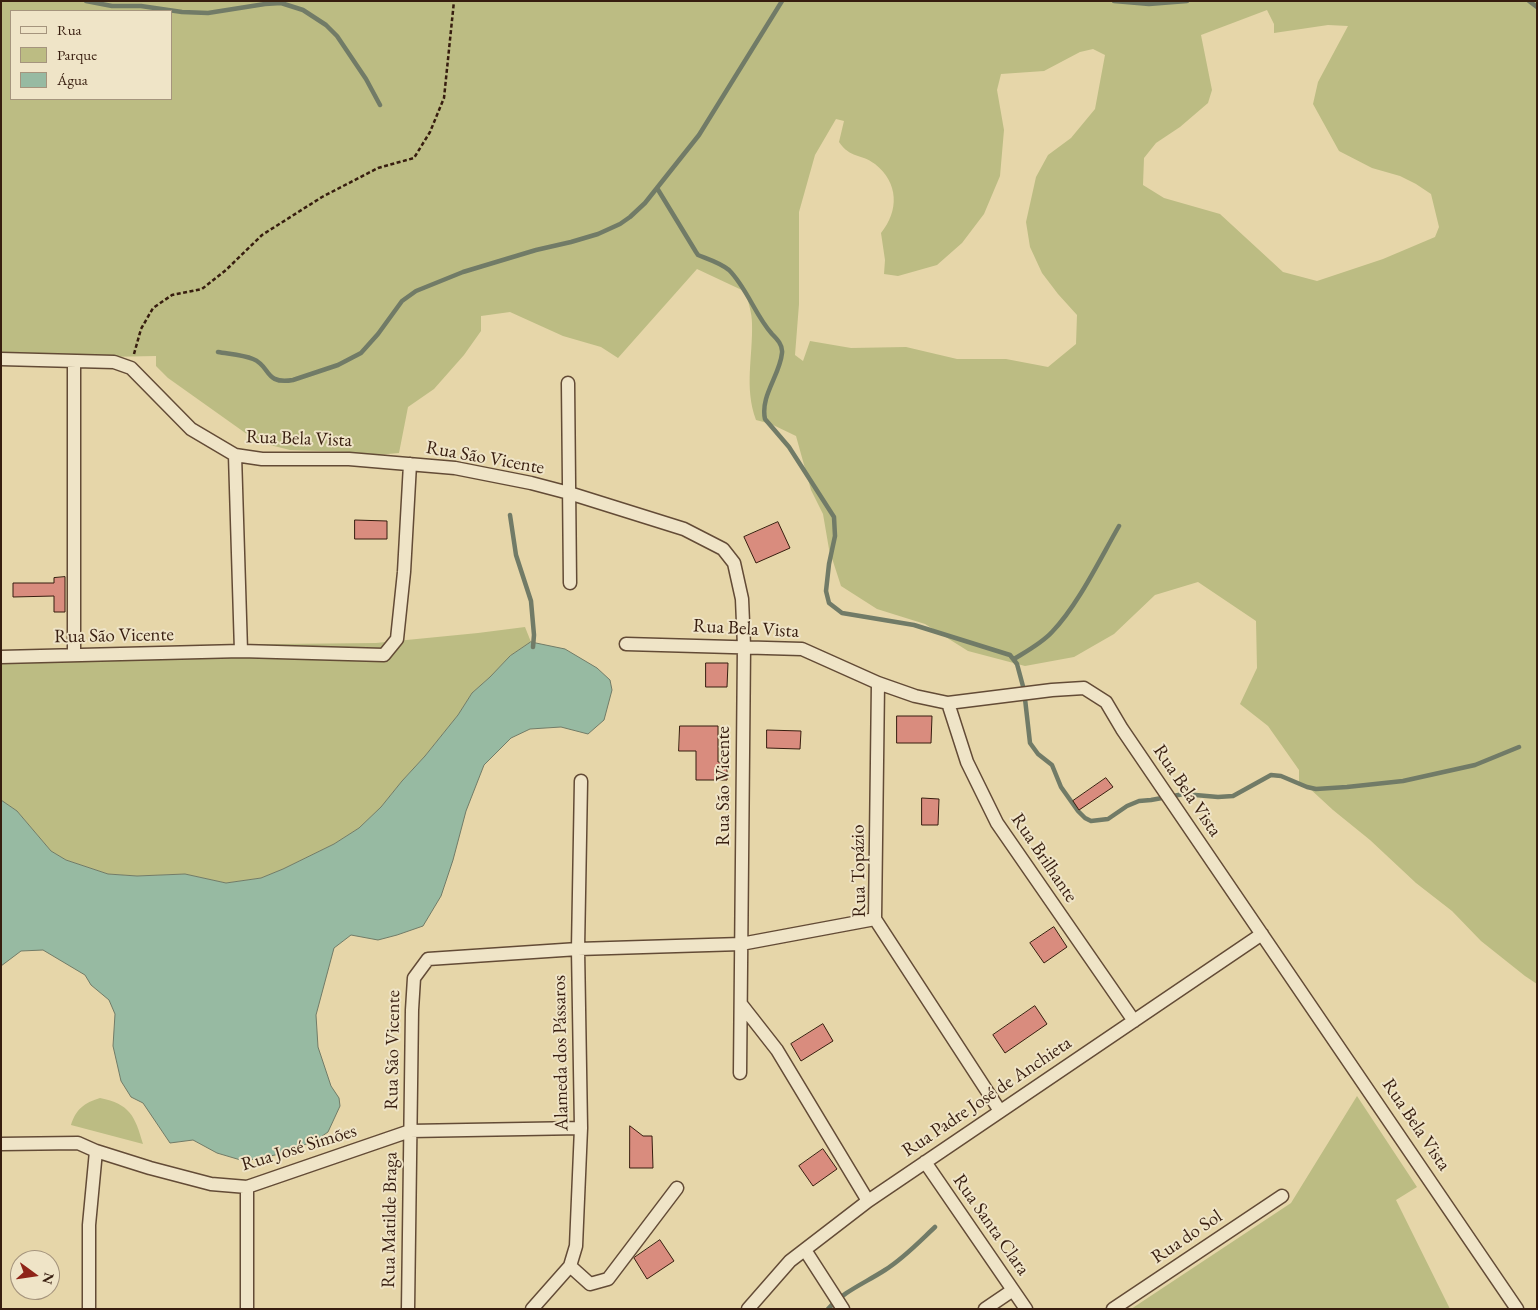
<!DOCTYPE html>
<html>
<head>
<meta charset="utf-8">
<style>
	body { margin:0 }
	#map { position:relative; width:1538px; height:1310px; overflow:hidden; background:#e6d6a9; font-family:"EB Garamond",serif }
	canvas { display:block }
	.frame { position:absolute; inset:0; border:2px solid #371d0f; pointer-events:none }
	.legend { position:absolute; left:10px; top:10px; width:162px; height:90px; box-sizing:border-box; background:#efe4c7; border:1px solid #a5947d; margin:0; padding:6px 9px; list-style:none; font-size:15px; color:#371d0f }
	.legend li { display:flex; align-items:center; gap:10px; height:25px }
	.legend b { width:25px; border:1px solid #a5947d }
	.north { position:absolute; left:10px; top:1250px; width:50px; height:50px; box-sizing:border-box; background:#efe4c7; border:1px solid #a5947d; border-radius:50%; rotate:104deg; font-size:14px; font-weight:700; line-height:20px; text-align:center; color:#371d0f }
	.north::after { content:''; display:block; margin:auto; width:18px; height:22px; background:#8f2418; clip-path:polygon(50% 0,100% 100%,50% 72%,0 100%) }
</style>
</head>
<body>
<div id="map">
<canvas width="1538" height="1310"></canvas>
<div class="frame"></div>
<ul class="legend">
<li><b style="height:6px;background:#efe4c7"></b>Rua</li>
<li><b style="height:14px;background:#bcbc83"></b>Parque</li>
<li><b style="height:14px;background:#97baa2"></b>Água</li>
</ul>
<div class="north">N</div>
</div>
<script>
const ctx = document.querySelector('canvas').getContext('2d');
ctx.lineJoin = 'round';
function fillPath(path, color) {
  ctx.fillStyle = color;
  ctx.fill(path, 'evenodd');
}
function strokePath(path, color, width, dash) {
  ctx.strokeStyle = color;
  ctx.lineWidth = width;
  ctx.lineCap = dash ? 'butt' : 'round';
  ctx.setLineDash(dash || []);
  ctx.stroke(path);
}
function label(font, color, halo, rows, align = 'center') {
  ctx.font = font + ' "EB Garamond",serif';
  ctx.lineWidth = 4;
  ctx.setLineDash([]);
  ctx.textBaseline = 'middle';
  ctx.strokeStyle = halo;
  ctx.fillStyle = color;
  for (const [text, x, y, turn = 0] of rows) {
    ctx.save();
    ctx.translate(x, y);
    ctx.rotate((+turn || 0) * Math.PI / 180);
    ctx.textAlign = isNaN(turn) ? turn : align;
    if (halo) ctx.strokeText(text, 0, 0);
    ctx.fillText(text, 0, 0);
    ctx.restore();
  }
}
fillPath(new Path2D(`
	M1,1H1537V984L1525,976L1481,941L1452,911L1416,883L1370,840L1333,810L1308,787L1299,782V770L1268,726L1240,704L1257,668L1256,621L1198,582L1155,595L1114,634L1074,657L1025,666L968,651L925,624L877,609L841,586L829,549L823,514L811,490L796,436L771,424L756,420C744,387 753,358 752,323C752,313 748,302 746,292L697,269L618,358L601,347L563,336L510,312L481,316V331L464,355L434,389L408,407L399,453L366,456L351,452L290,450L258,442L168,378L156,366V356L1,359ZM1267,10L1274,24V33L1328,25L1348,26L1318,82L1313,104L1339,151L1372,168L1400,176L1416,184L1431,194L1439,227L1435,237L1383,259L1317,281L1283,272L1220,214L1164,198L1143,185L1144,158L1156,143L1180,127L1208,103L1212,90L1201,35ZM11,11H171V99H11ZM1093,49L1105,55L1095,109L1071,138L1048,155L1036,177L1026,222L1030,247L1042,273L1058,294L1077,315L1076,344L1048,367L1006,359H957L906,347L851,348L810,341L803,361L795,355L799,304V212L815,155L836,119L844,121L839,142C851,159 860,153 875,164C899,183 899,211 881,233L885,260L884,274L898,276L937,265L962,243L984,214L1000,176L1004,130L997,90L1001,74L1044,71L1080,52Z
	M525,627L531,642L510,656L490,677L472,693L458,715L425,756L402,781L381,807L359,828L334,844L283,869L261,878L226,883L185,874L137,876L108,874L66,860L51,851L17,811L1,800V656L186,645L376,643L478,633Z
	M1357,1096L1417,1187L1396,1200L1450,1309H1131L1291,1203Z
	M100,1098C130,1104 135,1116 143,1144L71,1125C76,1109 84,1103 100,1098Z`), '#bcbc83');
const water = new Path2D(`
	M531,642L565,649L597,668L610,680L612,690L604,720L588,734L561,727L530,729L511,738L484,765L466,811L453,860L441,896L423,926L397,935L378,940L351,935L334,948L316,1015L318,1047L331,1086L339,1098L340,1106L328,1132L315,1141L275,1155L244,1161L217,1153L193,1140L170,1143L143,1103L131,1097L121,1081L113,1046L115,1014L109,1000L91,985L85,975L43,950L21,951L1,966V800L17,811L51,851L66,860L108,874L137,876L185,874L226,883L261,878L283,869L334,844L359,828L381,807L402,781L425,756L458,715L472,693L490,677L510,656Z`);
fillPath(water, '#97baa2');
strokePath(water, '#717b67', 1);
strokePath(new Path2D(`
	M86,1L112,6H141L182,12L208,13L265,4L281,3L303,10L326,25L337,36L366,79L380,105
	M1114,1L1149,4L1187,1
	M1529,1L1537,7
	M657,188L696,252L698,255C708,259 721,263 729,270C747,288 755,315 772,334C777,339 783,345 782,353C780,375 760,396 765,419L789,447L834,517L835,536L829,564L826,591L829,603L842,613L914,625L1010,655L1017,664L1024,690L1030,743L1038,754L1052,765L1061,787L1078,811L1085,818L1091,821L1108,819L1127,806L1139,801L1151,800L1184,794L1218,797L1233,796L1271,775L1281,776L1307,787L1316,789L1347,787L1403,781L1475,765L1519,747
	M218,352C229,354 243,355 253,359C271,366 264,385 293,380L338,365L361,353L378,334L402,301L416,291L463,272L536,250L571,242L598,234L620,224L630,217L645,203L699,135L782,1
	M510,515L516,555L531,601L534,635L533,647
	M1014,659C1027,651 1042,643 1052,632C1078,605 1100,559 1119,526
	M828,1309C844,1291 865,1283 885,1270C904,1258 919,1242 935,1227`), '#717b67', 4.5);
const building = new Path2D(`
	M355,520L387,521V539H355Z
	M778,522L790,548L756,563L744,537Z
	M65,577V612H54V596L13,597V583H54V578Z
	M706,663H728L727,687H706Z
	M897,716H932L931,743H897Z
	M680,726H718V762H727V780H696V751H679Z
	M767,730L801,731L800,749L767,748Z
	M1106,778L1113,787L1079,810L1073,801Z
	M922,798L939,799L938,825H922Z
	M1054,927L1067,947L1044,963L1030,943Z
	M1035,1006L1047,1024L1005,1053L993,1035Z
	M823,1024L833,1041L801,1061L791,1044Z
	M630,1126L643,1136H652L653,1168H630Z
	M823,1149L837,1169L813,1186L799,1166Z
	M660,1240L674,1261L647,1279L634,1258Z`);
fillPath(building, '#d98c7e');
strokePath(building, '#371d0f', 1);
const minor = new Path2D(`
	M1,359L114,362L131,368L191,429L235,455L262,459H349L455,468L531,483L569,493L684,529L723,549L734,563L742,599L744,646L740,1073
	M74,361V654
	M568,383L570,583
	M235,455L241,651
	M626,644L802,649L878,683L915,696L948,703L1052,690L1084,688L1106,702L1122,729L1517,1309
	M1,657L241,651L384,655L397,639L404,572L410,464
	M878,683L875,919L1000,1111
	M948,703L967,762L997,823L1134,1021
	M741,1004L777,1050L868,1201
	M1,1144L78,1143L96,1151L150,1168L211,1184L247,1187L410,1131L581,1128
	M925,1162L1026,1309
	M247,1187V1309
	M805,1250L843,1309
	M570,1266L590,1284L608,1279L677,1188
	M89,1309V1225L96,1151
	M408,1309L412,1010L414,978L428,959L578,949L741,944L875,919
	M532,1309L570,1266L576,1246L581,1128L578,949L581,781
	M748,1309L790,1261L868,1201L1262,934
	M985,1309L1013,1290
	M1113,1309L1282,1196`);
strokePath(minor, '#634b36', 15);
strokePath(new Path2D(`
	M134,354L141,329L153,308L172,295L202,289L226,270L262,235L322,197L378,168L414,158L430,132L444,98L454,1`), '#371d0f', 2.5, [4, 2.5]);
strokePath(minor, '#efe4c7', 12);
label('19px', '#371d0f', '#efe4c7', [
	["Rua Bela Vista",299,439,2],
	["Rua São Vicente",485,458,10],
	["Rua Bela Vista",746,629,3],
	["Rua São Vicente",114,636,-1],
	["Rua São Vicente",724,786,-90],
	["Rua Bela Vista",1187,791,56],
	["Rua Brilhante",1044,858,56],
	["Rua Topázio",859,871,-91],
	["Rua São Vicente",393,1050,-89],
	["Alameda dos Pássaros",561,1053,-91],
	["Rua Padre José de Anchieta",987,1097,-34],
	["Rua Bela Vista",1416,1125,56],
	["Rua José Simões",299,1148,-17],
	["Rua Matilde Braga",390,1220,-89],
	["Rua Santa Clara",991,1225,55],
	["Rua do Sol",1187,1237,-34]
]);
</script>
</body>
</html>
